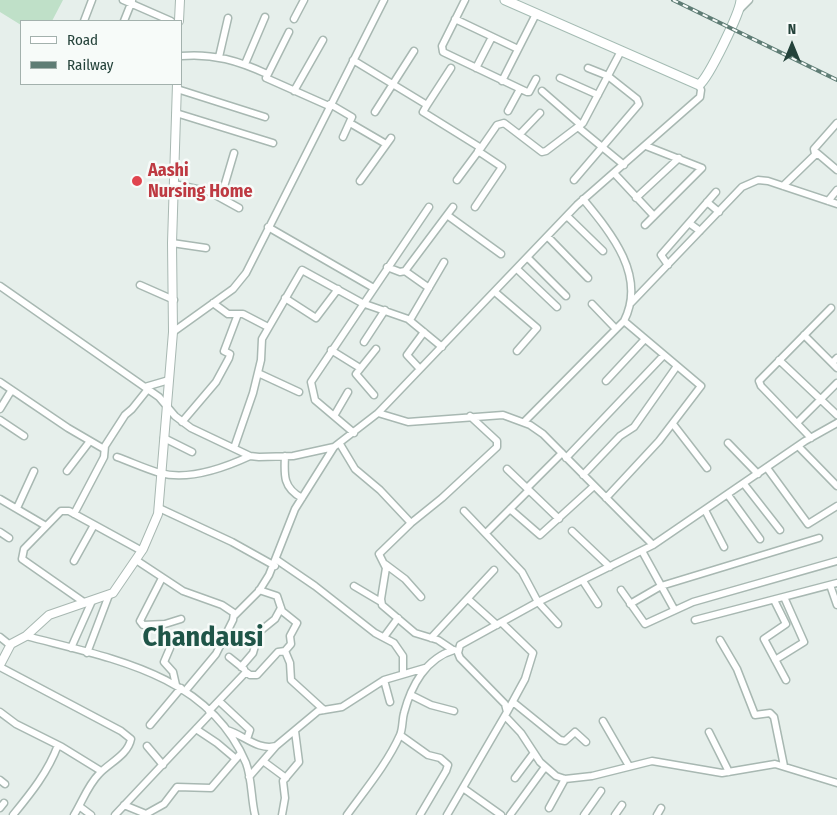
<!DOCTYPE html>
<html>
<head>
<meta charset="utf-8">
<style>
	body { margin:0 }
	#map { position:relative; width:837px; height:815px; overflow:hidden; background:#e6efeb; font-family:"Fira Sans Condensed",sans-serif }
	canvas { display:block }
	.legend { position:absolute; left:20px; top:20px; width:162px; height:65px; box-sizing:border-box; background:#f7fbf9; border:1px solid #a3b1ad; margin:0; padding:6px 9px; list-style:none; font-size:15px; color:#24423a }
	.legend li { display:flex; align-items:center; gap:10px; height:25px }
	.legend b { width:25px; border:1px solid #a3b1ad }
	.north { position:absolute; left:767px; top:20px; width:50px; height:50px; -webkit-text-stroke:4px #f7fbf9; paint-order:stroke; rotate:0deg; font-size:14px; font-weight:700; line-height:20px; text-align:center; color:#24423a }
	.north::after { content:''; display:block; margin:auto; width:18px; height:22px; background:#24423a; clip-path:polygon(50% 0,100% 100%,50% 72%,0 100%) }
</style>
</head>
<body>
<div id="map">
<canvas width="837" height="815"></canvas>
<ul class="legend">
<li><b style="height:6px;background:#fff"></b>Road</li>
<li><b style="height:6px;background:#5f7d75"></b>Railway</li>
</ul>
<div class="north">N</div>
</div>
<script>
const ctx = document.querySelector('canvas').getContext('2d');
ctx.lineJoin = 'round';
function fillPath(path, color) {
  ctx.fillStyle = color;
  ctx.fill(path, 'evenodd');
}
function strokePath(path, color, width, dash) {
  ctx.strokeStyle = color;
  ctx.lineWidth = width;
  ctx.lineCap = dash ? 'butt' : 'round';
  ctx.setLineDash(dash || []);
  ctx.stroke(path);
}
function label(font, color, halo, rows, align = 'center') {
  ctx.font = font + ' "Fira Sans Condensed",sans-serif';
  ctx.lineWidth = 5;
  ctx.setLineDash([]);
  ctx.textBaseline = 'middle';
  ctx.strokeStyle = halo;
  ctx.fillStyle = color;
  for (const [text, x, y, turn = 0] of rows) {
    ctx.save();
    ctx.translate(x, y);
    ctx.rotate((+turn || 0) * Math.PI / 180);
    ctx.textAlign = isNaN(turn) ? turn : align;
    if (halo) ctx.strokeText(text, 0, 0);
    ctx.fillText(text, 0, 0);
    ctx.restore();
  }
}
fillPath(new Path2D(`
	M0,0H63L52,21H21V25L0,12Z`), '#bfe0c8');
const minor = new Path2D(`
	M123,0L171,21
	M465,0L442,46L443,52L527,92H529L536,79
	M741,8L749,0
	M294,19L304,0
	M455,19L518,49
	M84,21L92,0
	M124,21L132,1
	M289,32L266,78L329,106
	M181,56C213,53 239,61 267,74
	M219,57L228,18
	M353,60L427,105L423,112L481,148L497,125L504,123L542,152L546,151L583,123L621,51
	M245,64L265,17
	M476,68L492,37
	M560,78L598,95
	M502,81L536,14
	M177,89L265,117
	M294,91L323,40
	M542,91L581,125
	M330,104L352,117L343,137
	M427,105L451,68
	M508,111L520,89
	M375,112L414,51
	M176,113L273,143
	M350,123L386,144
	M579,128L624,165
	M520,134L540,113
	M815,154L814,149L837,123
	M614,173L654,216
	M457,180L480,149
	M574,180L639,104L637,99L608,76L588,68
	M360,181L391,138
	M174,184L210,192L239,208
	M783,186L817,153L837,170
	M221,197L234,153
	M636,198L679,158
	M828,201L837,190
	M707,202L719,212
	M475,207L502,167L478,151
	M447,215L501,254
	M567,216L603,251
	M689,223L700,231
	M645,225L702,168L646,146
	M268,227L372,287
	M548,237L588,278
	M172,243L206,248
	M528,258L566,296
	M668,265L661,255L716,192
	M387,267L400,272L405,271L453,207
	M517,269L557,307
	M405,271L429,288
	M140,285L174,300
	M0,286L159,397L175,416L191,428L250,456L259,457L293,456L334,447L378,413L577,205L700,97L701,90L699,85
	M495,292L537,328L517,351
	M285,298L316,318L338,289
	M213,303L228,314H243L268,327
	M631,303L742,187L758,180L768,181L837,204
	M592,304L616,329
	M410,320L444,262
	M173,332L233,289L246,273L384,0
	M804,335L837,368
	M364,342L385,310
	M331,350L360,368
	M779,360L837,415
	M832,363L837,358
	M420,369L407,355L424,332
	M258,373L299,392
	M606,381L645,339
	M0,382L68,428L104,449
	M145,387L169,380
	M374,395L356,374L376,349
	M0,409L11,391
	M378,413L408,422L503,415L530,425L543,434L653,545
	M334,416L348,392
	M0,420L24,436
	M182,422L216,382L229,358L230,354L224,351L238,314
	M524,422L624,321C647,276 611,233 583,199
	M797,423L837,383
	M673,424L707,468
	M354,433L315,400L311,382L429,207
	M164,438L192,452
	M811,438L761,386L759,381L831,308
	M728,443L758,474
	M340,444L355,469L380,490L411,523
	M798,446L837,486
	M234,448L253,393L261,360L262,339L302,270L362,303L408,319L442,347
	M285,456C284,475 283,488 302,498
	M117,457C131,462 146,469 160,473C189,481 224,468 250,456
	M566,458L664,355
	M767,468L808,524L837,506
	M507,469L559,519
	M67,471L90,441
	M583,475L620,436L634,427L677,366
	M744,484L780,530
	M527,488L562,453
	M728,495L760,539
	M606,498L659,441L701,386L624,321
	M0,499L46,526
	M17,508L34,471
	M159,508L232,542L275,566
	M510,509L540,535L594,486
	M705,510L724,547
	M464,511L522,572L538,602L558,624
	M74,514L104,457L105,446L125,415L132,409L148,389
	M572,531L610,567
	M0,532L9,538
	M486,533L529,490
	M642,551L674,609
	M136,560L183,591L222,605L234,613L233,620L216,654L186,690
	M277,560L315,586L375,633L394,643L403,656V673
	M74,561L94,525
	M385,564L405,579L421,597
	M162,578L140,621L143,625L165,624L181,619
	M583,581L598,604
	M830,585L837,605
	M354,586L381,602
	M259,590L277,596L282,611L297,623L290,636L291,644L285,651L290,663L291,680L324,710
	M621,590L645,624L693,602L837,561
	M468,599L497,625
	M774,600L786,624L764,639L786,680
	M85,603L22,559L24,549L61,511H69L142,551
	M630,604L661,586L819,538
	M234,616L259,591L269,575L295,509L334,447
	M695,620L837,583
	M502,623L533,653L525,679L507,712
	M26,636C109,658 208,673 246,763C252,779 251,798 255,815
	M0,637L10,645
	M384,637L398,618
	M431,638L494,570
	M720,640L737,669L755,715L770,713L774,717L784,766
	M71,648L92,601
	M170,648L164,662L173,672L176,685
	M453,650L438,640L415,633L382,605L381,599L386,568L379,554L411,523L442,498L497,447V441L470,416
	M87,653L109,595
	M229,657L244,669
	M775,660L804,642L784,597
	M0,667L121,731L131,739C128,755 109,763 99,774C88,785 82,802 74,815
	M241,667L253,653L259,632L275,619L281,608
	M384,680L390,702
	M411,695L431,705L454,711
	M219,701L250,730L247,739
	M513,702L560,740L565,741L575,732L586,742
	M209,711L246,672L250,675H257L278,652L285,651
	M0,712L16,724L62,747L101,771
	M505,716L521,733L540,762L556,776L565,779L592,776L652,761L722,773L775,764L837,783
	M603,721L629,766
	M150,725L181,688
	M196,729L217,743L236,759
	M227,730C244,735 258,751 276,746L318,711L342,707L384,680L425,668
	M709,732L729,772
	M400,735L428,755L440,758L448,765L446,771L420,815
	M147,746L163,765
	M263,761L286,778
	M249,777L276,746
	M515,778L533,754
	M0,780L5,784
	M463,788L501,815
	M124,805L146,814L164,804L177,787L211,788L241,753
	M79,806L91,815
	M0,808L4,803
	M549,808L565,779
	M13,815C31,793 48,772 58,745
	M115,815L211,713
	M282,815L285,798L283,781L299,762L295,731
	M347,815C365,790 387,764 400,735C403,728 402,720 404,713C411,686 426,658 454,650
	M447,815L507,712L505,704L460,658L458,653L460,645L538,602L653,545L805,441L837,423
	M510,815L545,767
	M584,815L601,791
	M615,815L622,805
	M657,815L661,808`);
const tertiary = new Path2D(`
	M179,21L180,0
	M0,665L11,644L26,636L49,615L113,593L143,549L158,514L173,332L172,243L177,84`);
const secondary = new Path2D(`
	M505,0L699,85C709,77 740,13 741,0`);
strokePath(minor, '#a8b8b2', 9);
strokePath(tertiary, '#a8b8b2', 10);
strokePath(secondary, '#a4bbb3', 11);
strokePath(minor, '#fff', 6);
strokePath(tertiary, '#fff', 8);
strokePath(secondary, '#fff', 9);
const rail = new Path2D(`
	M673,0L837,80`);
strokePath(rail, '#5f7d75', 4);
strokePath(rail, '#f7fbf9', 2, [5.5]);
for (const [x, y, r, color] of [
	[137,181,6,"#e0444e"]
]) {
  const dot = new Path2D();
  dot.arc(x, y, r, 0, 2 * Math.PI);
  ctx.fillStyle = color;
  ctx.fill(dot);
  strokePath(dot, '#f7fbf9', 2);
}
label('bold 18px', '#be3a42', '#f7fbf9', [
	["Aashi",148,171],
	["Nursing Home",148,192]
], 'left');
label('bold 28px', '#1f5548', '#f7fbf9', [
	["Chandausi",203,638]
]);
</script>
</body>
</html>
